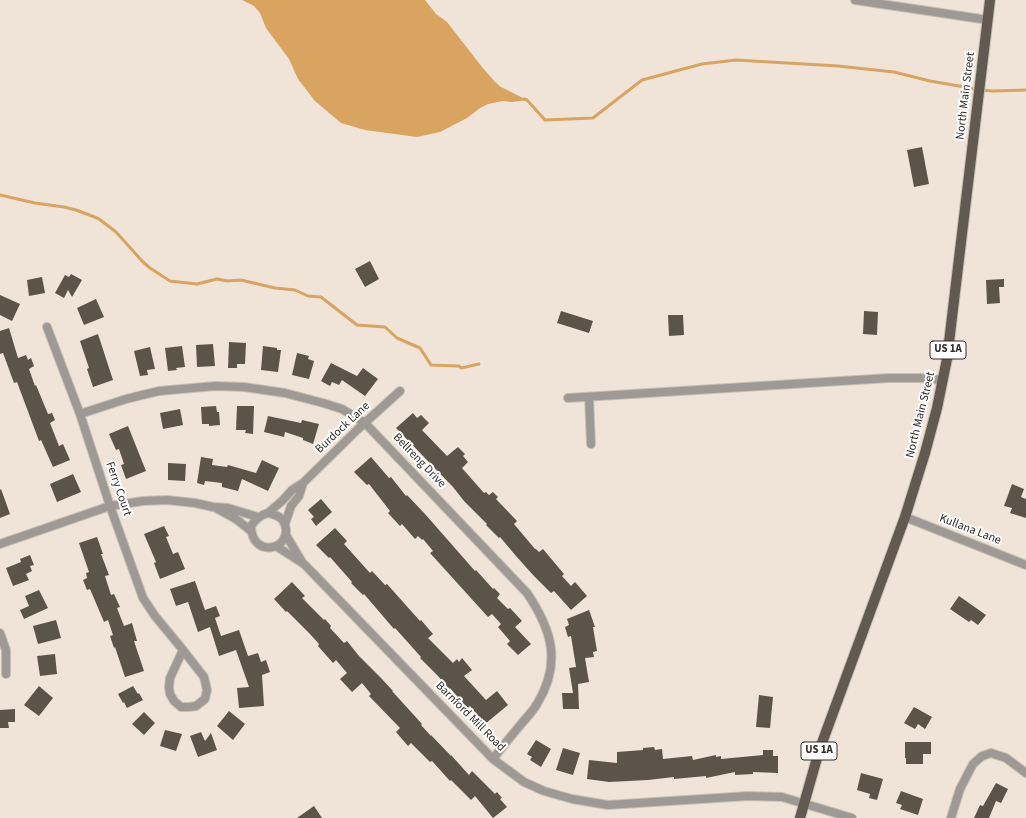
<!DOCTYPE html>
<html>
<head>
<meta charset="utf-8">
<style>
	body { margin:0 }
	canvas { display:block; background:#efe4d7 }
</style>
</head>
<body>
<canvas width="1026" height="818"></canvas>
<script>
const ctx = document.querySelector('canvas').getContext('2d');
ctx.lineJoin = 'round';
function fillPath(path, color) {
  ctx.fillStyle = color;
  ctx.fill(path, 'evenodd');
}
function strokePath(path, color, width, dash) {
  ctx.strokeStyle = color;
  ctx.lineWidth = width;
  ctx.lineCap = dash ? 'butt' : 'round';
  ctx.setLineDash(dash || []);
  ctx.stroke(path);
}
function label(font, color, halo, rows, align = 'center') {
  ctx.font = font + ' "Source Sans 3",sans-serif';
  ctx.lineWidth = 4;
  ctx.setLineDash([]);
  ctx.textBaseline = 'middle';
  ctx.strokeStyle = halo;
  ctx.fillStyle = color;
  for (const [text, x, y, turn = 0] of rows) {
    ctx.save();
    ctx.translate(x, y);
    ctx.rotate((+turn || 0) * Math.PI / 180);
    ctx.textAlign = isNaN(turn) ? turn : align;
    if (halo) ctx.strokeText(text, 0, 0);
    ctx.fillText(text, 0, 0);
    ctx.restore();
  }
}
fillPath(new Path2D(`
	M242,0H425L436,14L447,22L482,67L495,82L501,87L527,100L512,102L503,101L488,104L480,108L467,118L440,132L417,137L365,130L341,123L315,101L298,79L289,59L266,28L260,13L254,6Z`), '#d8a460');
strokePath(new Path2D(`
	M524,99L527,100L545,120L593,118L642,80L702,64L736,60L838,66L894,72L930,81L965,87L980,90L993,91L1026,90
	M0,195L35,203L64,207L76,210L92,216L99,219L116,232L143,262L150,268L170,281L197,284L217,279L227,281L241,280L275,288L295,290L308,296L321,297L357,325L385,327L397,338L420,348L431,365L459,366L461,368L479,364`), '#d8a460', 3);
fillPath(new Path2D(`
	M922,147L929,184L914,187L907,150Z
	M370,261L379,279L365,287L355,269Z
	M71,274L82,280L72,297L68,290L64,298L55,293L65,275L69,277Z
	M42,277L45,293L29,296L27,280Z
	M1004,279V287H999L1000,303L987,304L986,280Z
	M0,295L20,304L12,321L0,315Z
	M96,299L104,317L84,325L77,308Z
	M561,311L593,321L589,333L557,323Z
	M864,311L878,312L877,335L863,334Z
	M668,315H683L684,335L669,336Z
	M9,328L18,358L26,355L28,360L31,358L34,366L29,369L35,386L36,385L48,414L52,413L55,420L50,423L59,446L63,444L70,460L53,467L41,440L39,441L17,382L14,383L3,353L0,354V331Z
	M98,334L113,380L93,387L87,369L89,368L80,341Z
	M229,342L246,343L245,364H237V368H228Z
	M213,344L215,366L197,367L196,345Z
	M182,346L185,367L176,368L177,370L168,371L165,348Z
	M263,346L277,348V350H281L278,372L261,370Z
	M150,347L155,369L147,370L148,375L140,376L134,351Z
	M297,353L309,356L308,359L314,361L309,379L292,375Z
	M331,363L357,376L363,368L378,379L365,396L342,380L339,385L332,382L330,386L321,381Z
	M216,406L217,412H219L220,425L209,426V424H202L201,407Z
	M237,406H254L253,434L245,433L246,430H236Z
	M180,409L183,425L163,429L160,413Z
	M413,413L417,418L421,415L429,423L422,430L447,456L458,447L465,454L463,456L468,462L462,468L484,493L486,492L489,495L493,492L498,497L496,499L517,521L514,524L535,549H536L539,552L543,549L564,574L562,576L571,586L575,582L587,596L571,610L554,591L551,593L533,575L516,556L500,537L499,538L486,525L487,524L464,501L453,487L396,428Z
	M268,416L301,423L302,420L319,424L313,444L303,440V438L285,432L284,437L264,432Z
	M128,426L146,471L126,479L121,465L124,464L119,449L116,450L109,434Z
	M201,457L213,459L212,465L227,467L228,465L256,473L262,460L279,468L268,491L242,479L238,491L222,487V483L205,481L204,485L197,483Z
	M371,457L389,478L391,477L406,496L407,495L425,514L475,571L476,570L493,589L494,588L500,594L497,598L508,609L510,608L522,621L515,627L531,644L518,655L507,644L510,641L498,627L501,624L492,614L488,617L430,553L433,551L423,539L422,540L418,536L415,539L402,524L400,526L388,513L390,511L369,484L367,485L354,472Z
	M168,463L186,464L185,481L168,480Z
	M73,474L81,492L57,502L50,484Z
	M1012,484L1024,489L1021,497L1026,499V518L1010,513L1012,508L1004,506Z
	M1,489L10,514L0,518V490Z
	M321,499L332,512L316,526L311,519L314,517L308,510Z
	M164,526L169,536L166,537L173,554L178,552L185,569L160,579L154,563L156,562L144,534Z
	M335,528L347,541L344,544L370,573L372,571L385,585L387,584L420,621L421,620L433,634L428,638L453,663L457,659L459,662L462,658L472,670L464,676L486,700L497,691L508,705L485,724L470,706L467,708L450,688L449,689L438,676L420,658L421,657L395,628L394,629L364,594L363,595L351,583L352,582L330,557L329,558L316,545Z
	M97,537L103,554H101L109,575L105,576L111,595L114,594L120,607L117,608L124,626L132,623L137,641H134L144,671L125,677L115,647L114,648L110,636L113,635L108,620L104,622L90,589L87,590L83,580L87,578L86,573L89,572L79,543Z
	M30,555L34,565L30,566L32,571L26,574L29,580L13,586L6,568L21,562L20,559Z
	M195,581L205,610L216,606L220,616L215,618L221,636L239,630L248,656L258,653L261,662L266,660L270,672L262,675L264,706L239,708L237,688L249,687L236,650L219,656L210,627L198,632L188,602L176,606L170,589Z
	M292,582L305,596L302,598L324,620L325,619L331,626L330,628L344,643L347,641L359,656L381,678L393,691H392L422,724L421,725L431,736V735L451,756V755L469,775L472,771L495,794L497,792L502,798L500,799L507,807L493,818L475,796L471,800L451,780L450,781L432,761L430,762L411,743L408,746L396,732L400,728L369,696L371,694L362,683L352,692L340,679L347,673L336,660L333,663L318,646L319,644L310,634L287,611L286,612L274,599Z
	M39,590L48,608L24,619L20,610L29,606L25,596Z
	M959,596L986,615L978,625L971,620L969,622L950,609Z
	M589,610L595,627H593L597,651L593,652L594,657L585,658L589,682L578,684L579,709H563L562,693H573L569,668L576,667L571,636L568,637L565,627L569,625L567,619Z
	M56,620L61,638L38,644L33,626Z
	M55,654L57,674L40,676L37,656Z
	M39,686L53,698L39,716L24,705Z
	M133,686L138,694L139,693L143,700L127,708L124,702L123,703L118,694Z
	M759,695L773,697L770,728L756,727Z
	M914,707L932,717L925,729L918,724L915,729L904,723Z
	M15,709V722H8L9,728H0V710Z
	M229,711L245,724L233,740L217,726Z
	M144,712L155,723L144,735L132,724Z
	M165,730L182,734L176,751L160,746Z
	M201,732L205,741L211,733L217,750L198,757L190,736Z
	M536,740L551,749L541,767L530,760L532,757L527,754Z
	M905,742H931V754H923V764H906V758H905Z
	M654,747L655,750L662,749L663,759L692,756L693,760L716,755V757L721,756V759L763,755V750H773V756H778V773L753,772V774L735,775V772L706,778V776L674,779V777L648,780L609,782L587,779L589,760L617,763V752L643,750V748Z
	M563,748L580,753L573,775L556,770Z
	M861,773L883,779L877,800L869,798L870,794L857,790Z
	M996,783L1008,789L1001,803L996,801L989,818H974L980,805L983,806Z
	M901,791L923,799L918,815L900,809L902,805L896,803Z
	M314,806L322,818H297Z`), '#5d5449');
const street = new Path2D(`
	M855,0L988,20
	M47,327L80,414L110,506L143,598L155,616L183,650L204,677L207,690L205,699L196,706L189,707H181L174,701L170,694L169,687L170,678L183,650
	M589,397L591,444
	M568,398L889,378H920L943,380
	M80,414L126,399L159,391L215,386L244,387L285,393L323,403L342,409L365,423L527,593C552,630 562,663 537,704C533,711 527,717 522,723C512,735 502,747 493,759
	M216,508L236,519L251,531
	M268,513L282,501L292,490L303,483L357,430L400,391
	M268,513C276,515 283,517 285,525C293,549 252,560 251,526C256,519 260,515 268,513Z
	M905,517L1026,565
	M285,524L291,506L299,496L303,483
	M286,535L302,562
	M0,544L110,506L143,501L167,500L195,503L213,507L228,508L258,517
	M276,546L304,564L493,759L524,782L544,791L572,799L608,805L748,796L782,797L852,818
	M0,633L6,650V674
	M951,818L960,789L973,764L982,756L991,753L1006,758L1026,773`);
const primary = new Path2D(`
	M800,818L819,751L905,517L925,453L937,408L947,359L990,0`);
strokePath(street, '#c9c0b4', 10);
strokePath(primary, '#c9c0b4', 12);
strokePath(street, '#9e9994', 8);
strokePath(primary, '#625a51', 10);
for (const [x, y, w] of [
	[948,350,36],
	[819,751,36]
]) {
  const box = new Path2D();
  box.roundRect(x - w / 2, y - 9, w, 18, 3);
  ctx.fillStyle = '#fff';
  ctx.fill(box);
  strokePath(box, '#322e29', 1);
}
label('bold 11px', '#322e29', null, [
	["US 1A",948,350],
	["US 1A",819,751]
]);
label('12px', '#322e29', '#fff', [
	["North Main Street",966,96,-83],
	["North Main Street",921,415,-76],
	["Burdock Lane",343,428,-43],
	["Bellreng Drive",419,461,46],
	["Ferry Court",118,489,71],
	["Kullana Lane",970,530,21],
	["Barnford Mill Road",470,717,45]
]);
</script>
</body>
</html>
